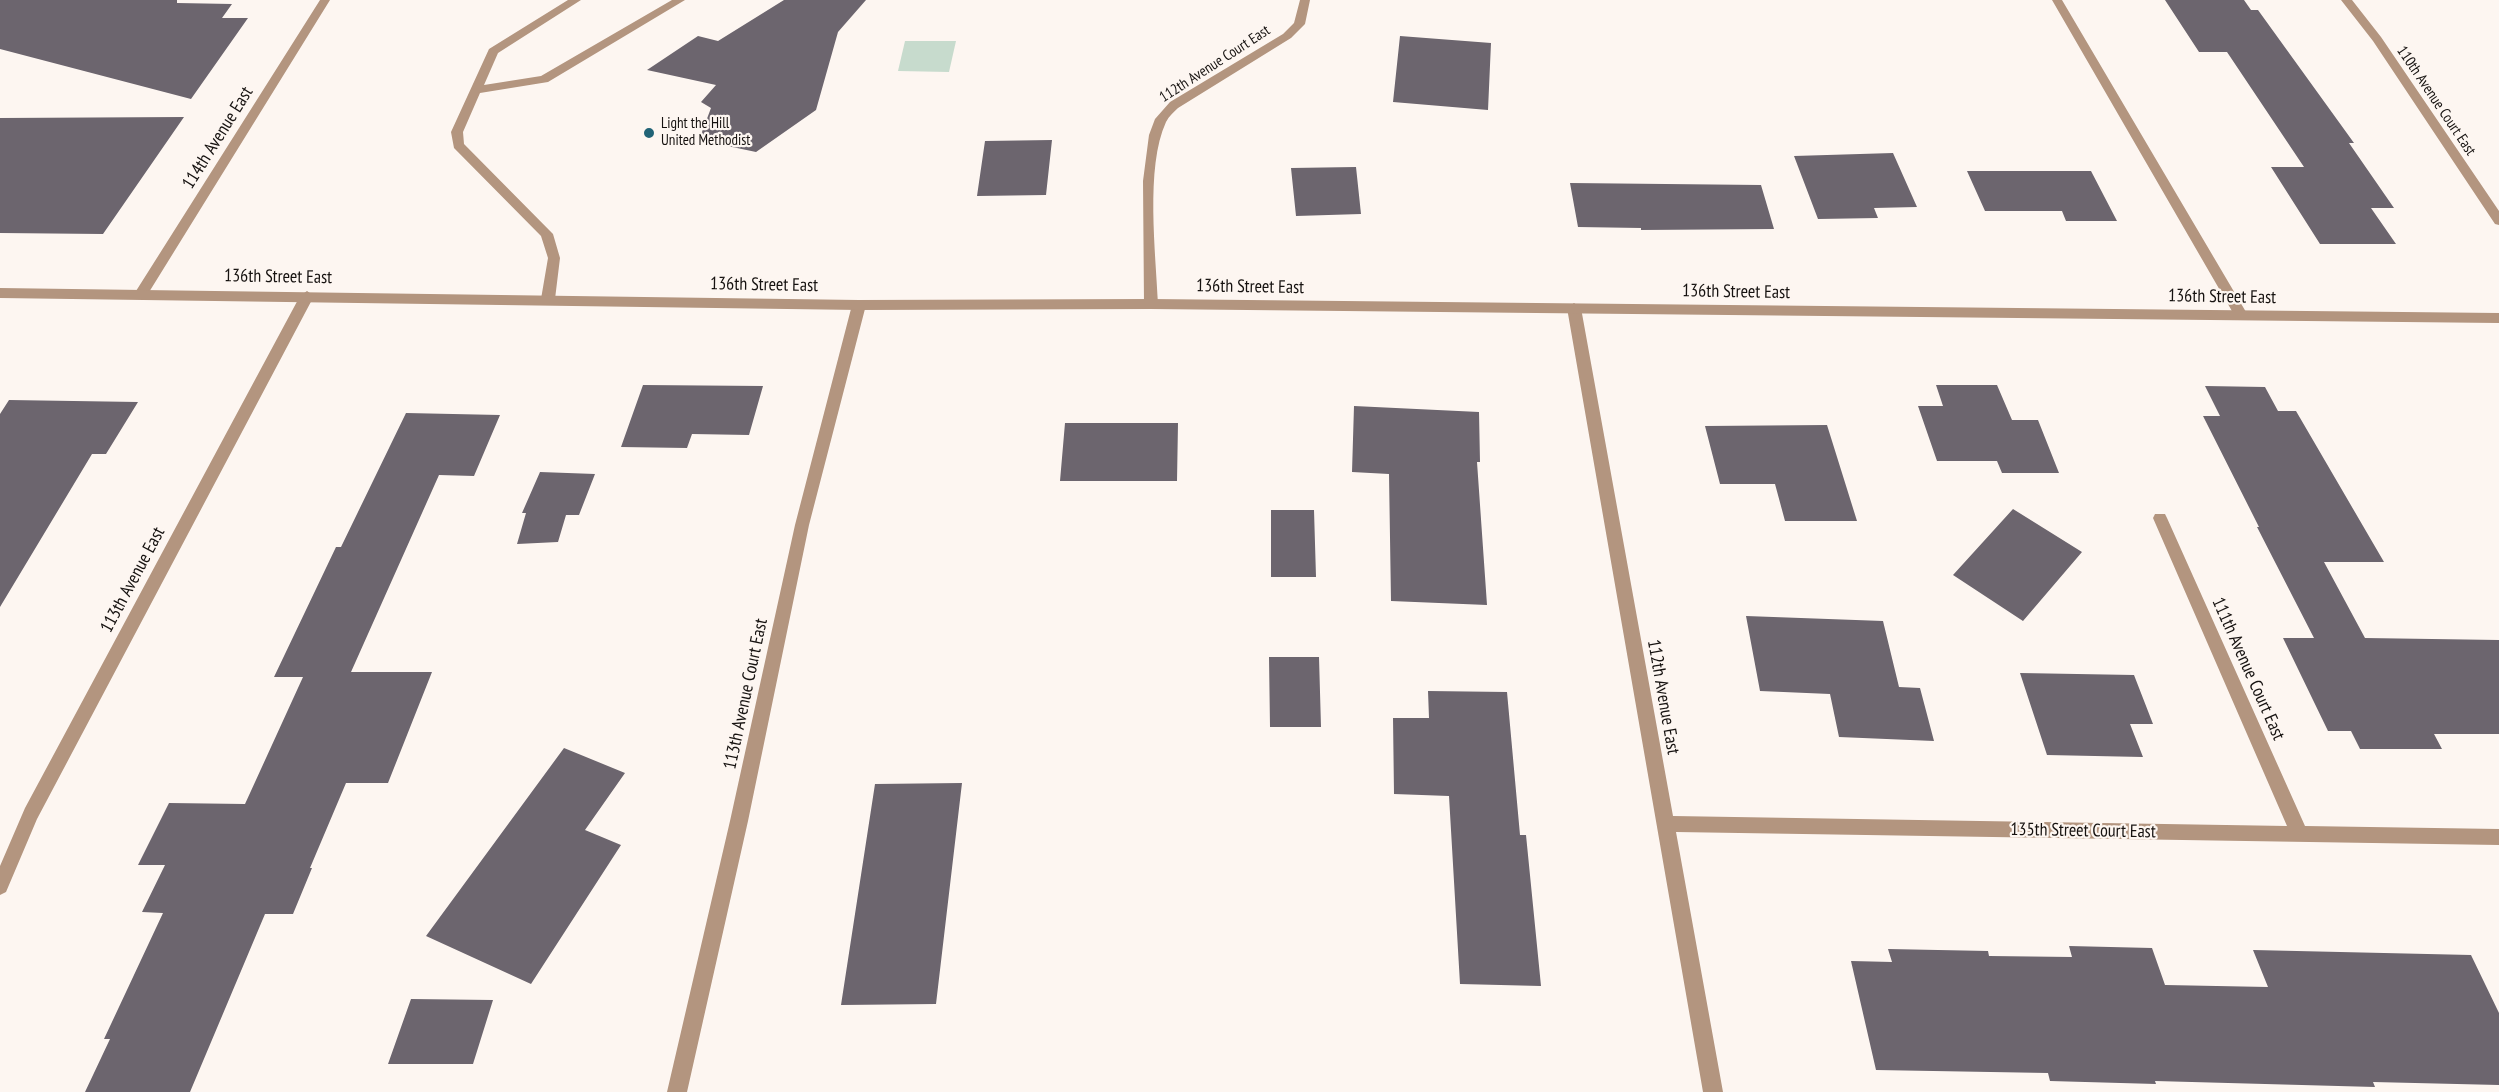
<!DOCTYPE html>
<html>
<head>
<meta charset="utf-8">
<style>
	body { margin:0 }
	canvas { display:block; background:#fdf6f1 }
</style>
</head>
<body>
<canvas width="2499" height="1092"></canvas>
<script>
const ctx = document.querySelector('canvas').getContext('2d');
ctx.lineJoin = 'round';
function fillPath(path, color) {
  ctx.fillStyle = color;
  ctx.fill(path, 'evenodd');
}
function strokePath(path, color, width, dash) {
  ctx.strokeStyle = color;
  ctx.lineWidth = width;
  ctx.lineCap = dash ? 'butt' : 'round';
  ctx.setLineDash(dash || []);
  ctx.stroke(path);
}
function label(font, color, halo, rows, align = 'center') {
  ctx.font = font + ' "PT Sans Narrow",sans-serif';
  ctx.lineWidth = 4.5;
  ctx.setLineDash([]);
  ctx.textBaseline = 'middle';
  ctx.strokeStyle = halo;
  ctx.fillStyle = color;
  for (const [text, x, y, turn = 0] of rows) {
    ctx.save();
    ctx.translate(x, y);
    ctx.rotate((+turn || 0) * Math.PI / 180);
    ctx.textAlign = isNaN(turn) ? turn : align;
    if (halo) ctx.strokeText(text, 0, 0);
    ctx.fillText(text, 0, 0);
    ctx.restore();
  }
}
fillPath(new Path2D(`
	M905,41H956L949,72L898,71Z`), '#c7dbcd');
fillPath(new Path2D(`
	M0,0H177V3L232,4L222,18H248L191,99L0,49Z
	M784,0H866L838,32L816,110L756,152L699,140L711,108L701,102L716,85L647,70L698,36L718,41Z
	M2165,0H2244L2251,10H2258L2354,143H2349L2394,208H2371L2396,244H2320L2271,167H2304L2227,52H2199Z
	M1400,36L1491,43L1488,110L1393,102Z
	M184,117L103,234L0,233V118Z
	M1052,140L1046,195L977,196L985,141Z
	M1893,153L1917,207L1874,208L1878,218L1818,219L1794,156Z
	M1356,167L1361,214L1296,216L1291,168Z
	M1967,171H2091L2117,221H2066L2062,211H1985Z
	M1570,183L1761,185L1774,229L1641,230V228L1578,227Z
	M643,385L763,386L749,435L692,434L687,448L621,447Z
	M1936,385H1997L2012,420H2038L2059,473H2002L1997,461H1937L1918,406H1943Z
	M2205,386L2265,387L2278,411H2296L2384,562H2324L2365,638L2499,640V734H2434L2442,749H2360L2351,731H2328L2283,638H2314L2257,527H2259L2203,416H2220Z
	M9,400L138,402L106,454H92L0,607V414Z
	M1354,406L1479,412L1480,462H1477L1487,605L1391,601L1389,474L1352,472Z
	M406,413L500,415L474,476L439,475L351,672H432L388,783H346L310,868H312L293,914H265L190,1092H85L110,1039H104L163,913L142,912L165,865H138L169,803L245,804L303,677H274L336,547H341Z
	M1065,423H1178L1177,481H1060Z
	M1827,425L1857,521H1785L1775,484H1720L1705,426Z
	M540,472L595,474L579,515H566L558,542L517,544L526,513H522Z
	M2013,509L2082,552L2023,621L1953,575Z
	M1271,510H1314L1316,577H1271Z
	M1746,616L1883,621L1899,687L1920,688L1934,741L1839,737L1830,694L1760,691Z
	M1269,657H1319L1321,727H1270Z
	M2020,673L2134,675L2153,724H2130L2143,757L2047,755Z
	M1428,691L1507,692L1520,835H1526L1541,986L1460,984L1449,796L1394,794L1393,718H1429Z
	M564,748L625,773L585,830L621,845L531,984L426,936Z
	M962,783L936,1004L841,1005L875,784Z
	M2069,946L2152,948L2165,985L2268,987L2253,950L2471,955L2499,1013V1085L2373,1082L2375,1087L2155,1081L2156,1084L2050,1081L2048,1073L1876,1070L1851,961L1892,962L1888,949L1988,951L1989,956L2072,957Z
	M411,999L493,1000L473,1064H388Z`), '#6c656e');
fillPath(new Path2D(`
	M568,0H581L498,53L484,85L541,76L672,0H685L548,82L480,93L463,132L464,144L553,234L560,258L555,299L548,304L541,299L548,258L541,236L454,148L451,132L489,49Z
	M2052,0H2062L2246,312L2248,315L2246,318H2236Z`), '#b3957f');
fillPath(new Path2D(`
	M320,0H330L146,297H136L134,294L136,291Z
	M1300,0H1310L1305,24L1291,38L1178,108C1174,112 1169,116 1166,122C1145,167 1156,254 1158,304L1151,309L1146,307L1144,304L1143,181L1149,135L1155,119L1170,102L1283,34L1294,23Z
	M2341,0H2352L2381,37L2499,211V225L2495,224L2373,41Z
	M307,291L314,296L37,819L6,892L0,895V866L25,808L300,296Z
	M859,300L866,305L809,525L748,821L687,1092H667L730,821L795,525L852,305Z
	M1574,303L1581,308L1673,816L2287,826L2153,518L2155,514H2165L2167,518L2305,826L2499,829V845L1676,832L1723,1092H1703L1567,308Z`), '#b3957f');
fillPath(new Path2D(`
	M0,288L859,300L1151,299L2499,313V323L1151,309L859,310L0,298Z`), '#b3957f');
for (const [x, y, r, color] of [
	[649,133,6,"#216376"]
]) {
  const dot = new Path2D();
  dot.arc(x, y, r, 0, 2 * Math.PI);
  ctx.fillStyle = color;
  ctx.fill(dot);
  strokePath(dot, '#fdf6f1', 2);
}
label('15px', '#161210', '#fdf6f1', [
	["112th Avenue Court East",1215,64,-33],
	["110th Avenue Court East",2436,101,56]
]);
label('15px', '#161210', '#fdf6f1', [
	["Light the Hill",661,124],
	["United Methodist",661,141]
], 'left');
label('18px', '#161210', '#fdf6f1', [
	["114th Avenue East",218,138,-58],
	["136th Street East",278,277,1],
	["136th Street East",764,285,1],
	["136th Street East",1250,287,1],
	["136th Street East",1736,292,1],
	["136th Street East",2222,297,1],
	["113th Avenue East",133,580,-62],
	["111th Avenue Court East",2248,669,66],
	["113th Avenue Court East",746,694,-78],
	["112th Avenue East",1663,697,80],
	["135th Street Court East",2083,831,1]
]);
</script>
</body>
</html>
